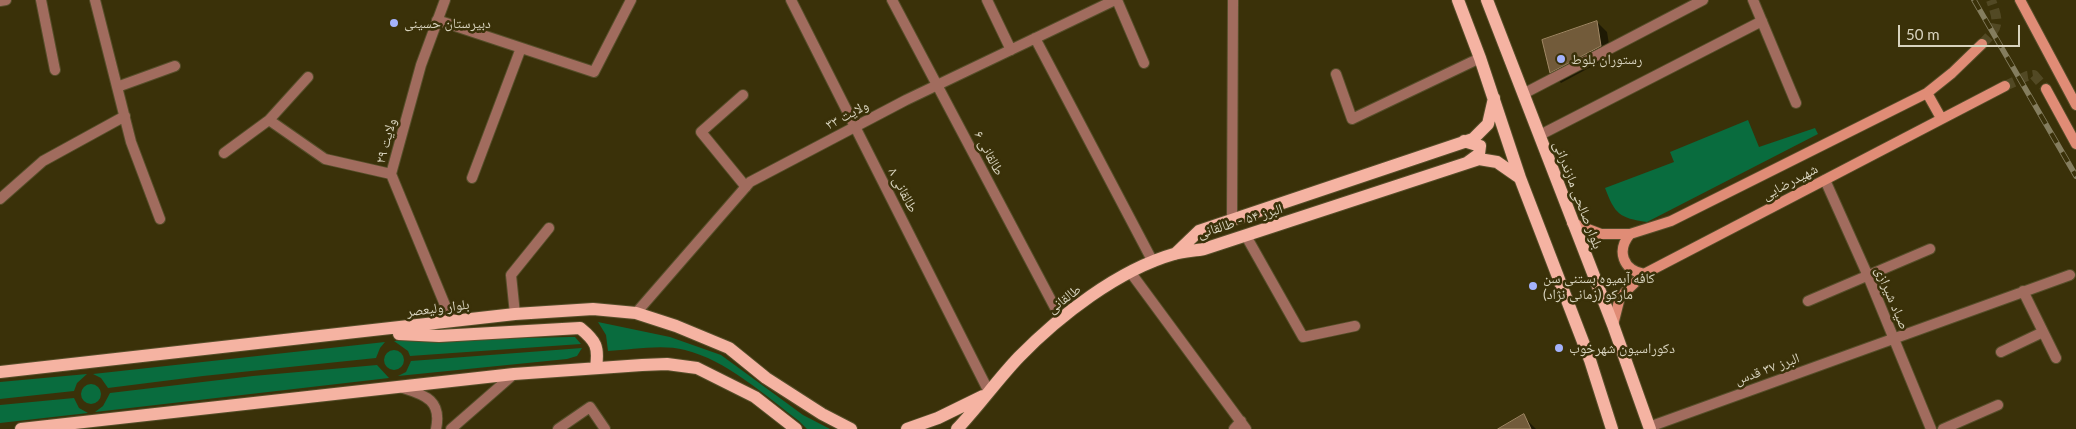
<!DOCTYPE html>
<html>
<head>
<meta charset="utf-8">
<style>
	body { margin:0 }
	#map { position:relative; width:2076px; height:429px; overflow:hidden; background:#3a3109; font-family:Lato,sans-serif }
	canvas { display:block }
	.scale { position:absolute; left:1898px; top:25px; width:122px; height:22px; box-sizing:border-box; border:2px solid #d8d3be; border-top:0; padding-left:6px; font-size:15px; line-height:18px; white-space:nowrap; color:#d8d3be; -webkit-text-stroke:4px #3a3109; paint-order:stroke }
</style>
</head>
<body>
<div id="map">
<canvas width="2076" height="429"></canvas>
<div class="scale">50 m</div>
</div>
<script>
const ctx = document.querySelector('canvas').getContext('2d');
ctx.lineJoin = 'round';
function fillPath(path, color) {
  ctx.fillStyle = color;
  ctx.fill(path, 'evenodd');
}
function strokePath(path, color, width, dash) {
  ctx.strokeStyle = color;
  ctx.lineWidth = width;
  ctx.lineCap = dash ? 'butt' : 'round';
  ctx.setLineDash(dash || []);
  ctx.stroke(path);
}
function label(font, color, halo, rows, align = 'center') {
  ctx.font = font + ' Lato,"Noto Naskh Arabic",sans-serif';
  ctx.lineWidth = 5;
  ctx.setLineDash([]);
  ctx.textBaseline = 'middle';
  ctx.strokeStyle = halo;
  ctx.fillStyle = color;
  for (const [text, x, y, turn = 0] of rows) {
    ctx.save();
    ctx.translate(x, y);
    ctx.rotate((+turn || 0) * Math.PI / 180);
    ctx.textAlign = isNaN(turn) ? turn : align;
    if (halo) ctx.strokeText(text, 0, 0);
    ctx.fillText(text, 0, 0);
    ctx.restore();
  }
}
fillPath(new Path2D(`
	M1748,120L1759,147L1815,128L1818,134L1647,222C1619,218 1615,214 1605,188L1674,162L1670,152Z
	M598,322L670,337L721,355L803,415L830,429H807L799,421C766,396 726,360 685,350C661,344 632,350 608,351L606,335Z
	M570,337H575L581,344L410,356L408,351L394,341Z
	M385,342L380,348L376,358L203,376L108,388L101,378L93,374Z
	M582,348L577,356L567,359L398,376L406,372L411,361Z
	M384 360a10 10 0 1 1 20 0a10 10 0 1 1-20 0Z
	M377,365L389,378L95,412L103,406L110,393L253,376Z
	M87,374L77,383L74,391L0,399V382Z
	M81 394a10 10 0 1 1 20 0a10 10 0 1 1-20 0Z
	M74,398L79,408L88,413L0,423V405Z`), '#096c3e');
fillPath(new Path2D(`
	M1597,22L1607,32L1611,56L1561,83L1551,72Z
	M1523,416L1536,429H1501Z`), '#0007');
const building = new Path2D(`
	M1597,21L1601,46L1550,73L1542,40Z
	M1524,414L1531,429H1498Z`);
fillPath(building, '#725b3a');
strokePath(building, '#a18865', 1);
strokePath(new Path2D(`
	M1982,44C2000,26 1999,23 1991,0
	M2005,86L2027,76L2034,75L2046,89`), '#524924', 10, [10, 5]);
const minor = new Path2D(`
	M41,0L55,70
	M95,0L131,142L160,219
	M445,0L421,65L391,174L452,322
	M791,0L989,392
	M892,0L1061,319
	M987,0L1011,50
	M1117,0L1144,63
	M1753,0L1796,103
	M0,1L6,0
	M437,20L594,72L631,0
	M1035,38L1153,262
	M1336,74L1352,119L1480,58
	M117,87L175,66
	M1523,94L1703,0
	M743,95L701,132L746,187
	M269,120L308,77
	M1540,135L1762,21
	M224,153L269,120L325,159L391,174
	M472,178L521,48
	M1825,180L1868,276L1931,429
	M0,199L43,161L125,116
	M1232,220L1233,0
	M1246,236L1303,337L1355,326
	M1131,273L1246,429
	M2023,291L2056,358
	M1808,301L1930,249
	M636,313L750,182L906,100L1115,0
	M515,314L511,275L549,228
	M2001,352L2043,332
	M403,388C426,395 442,401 436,429
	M1649,427L2070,275
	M451,429L514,374
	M558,429L590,407L605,429
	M1234,429L1241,421
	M1943,429L1998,405`);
const secondary = new Path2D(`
	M2020,0L2076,105
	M2046,89L2076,144
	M1927,93L1941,118
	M1572,223L1601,234H1630L1671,221L1927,93L1952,73L1982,44
	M1630,234C1616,251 1623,270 1644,274
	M1613,325L1620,297L1644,274L2005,86`);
const primary = new Path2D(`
	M1458,0L1480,58L1520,178L1590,360L1612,429
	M1487,0L1613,325L1650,429
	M1464,141L1480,146L1479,154L1468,162
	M1175,254L1199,231L1473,139L1488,124L1494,98
	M399,334L439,336L580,328C596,341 599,347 596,367
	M0,372L515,314L593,309L636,313L676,326L729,348L766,378L822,414L851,429
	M21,429L514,374L642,365L667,364L697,368L755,397L796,429
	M907,429L938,418L983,396
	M957,429C979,406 997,380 1019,357C1059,316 1118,270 1174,254C1184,251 1194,251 1204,249L1479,159L1497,162L1520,178`);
strokePath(minor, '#564e2a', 12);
strokePath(secondary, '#564e2a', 12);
strokePath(primary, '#564e2a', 14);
strokePath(minor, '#a16c5e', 10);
strokePath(secondary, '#e08c76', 10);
strokePath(primary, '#f5b3a2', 12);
const rail = new Path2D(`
	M1974,0L2076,176`);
strokePath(rail, '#847d5e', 5.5);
strokePath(rail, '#3a3109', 4, [11]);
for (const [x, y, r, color] of [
	[394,23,5,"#a4b2fc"],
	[1561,59,5,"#a4b2fc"],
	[1533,286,5,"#a4b2fc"],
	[1559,348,5,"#a4b2fc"]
]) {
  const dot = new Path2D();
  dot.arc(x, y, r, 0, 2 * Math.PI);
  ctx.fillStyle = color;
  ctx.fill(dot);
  strokePath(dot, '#3a3109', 2);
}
label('14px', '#d8d3be', '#3a3109', [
	["دبیرستان حسینی",404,23],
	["رستوران بلوط",1571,59],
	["کافه آبمیوه بستنی سن",1543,278],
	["مارکو (زمانی نژاد)",1543,294],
	["دکوراسیون شهرخوب",1569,348]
], 'left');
label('14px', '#d8d3be', '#3a3109', [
	["ولایت ٣۳",847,115,-28],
	["ولایت ٢٩",386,141,-75],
	["طالقانی ۶",989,153,62],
	["شهیدرضایی",1790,182,-28],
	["طالقانی ۸",903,190,63],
	["بلوار صالحی مازندرانی",1578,195,69],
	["البرز ۵۴ - طالقانی",1240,221,-17],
	["صیاد شیرازی",1892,298,67],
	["طالقانی",1064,299,-37],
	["بلوار ولیعصر",438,308,-7],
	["البرز ۳۷ قدس",1767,369,-20]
]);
</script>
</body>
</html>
